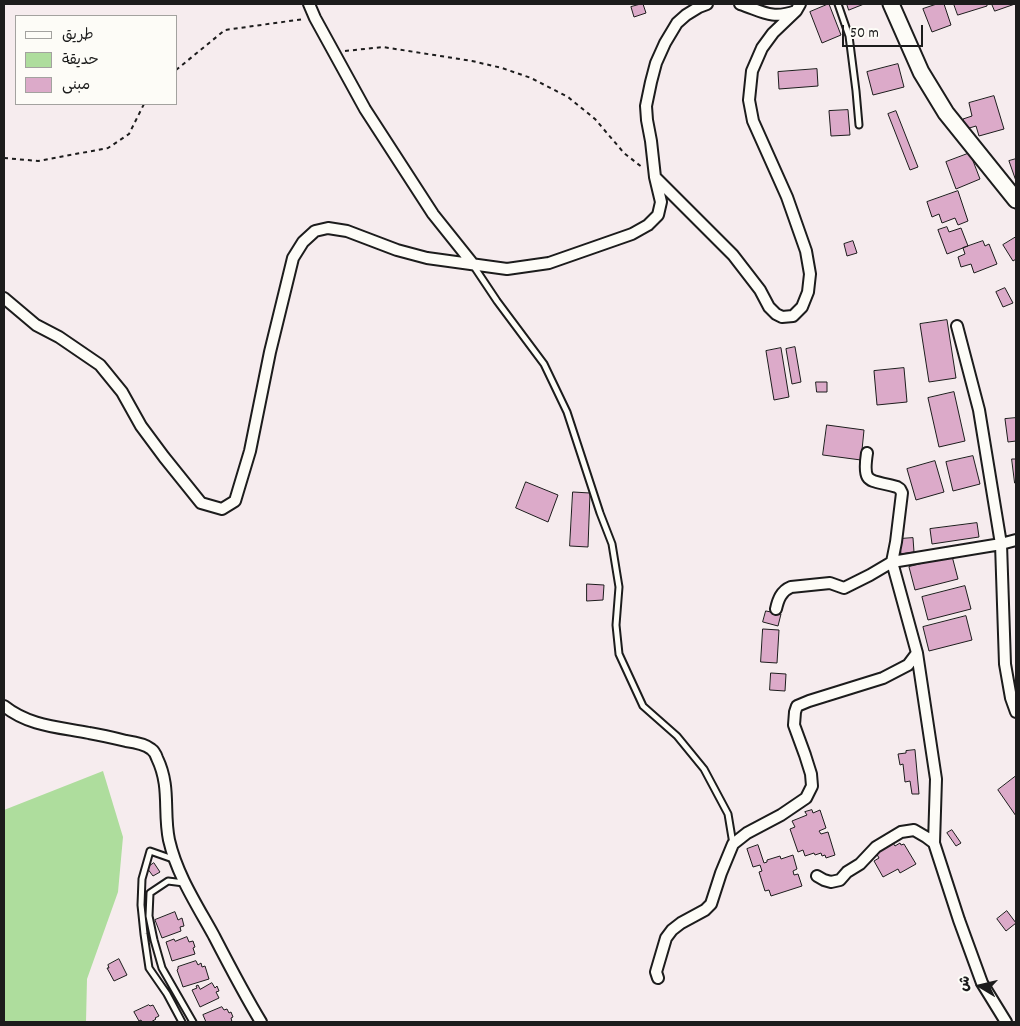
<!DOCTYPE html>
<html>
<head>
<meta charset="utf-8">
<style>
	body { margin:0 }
	#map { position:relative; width:1020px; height:1026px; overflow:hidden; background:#f6ecee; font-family:Dekko,"Playpen Sans Arabic",sans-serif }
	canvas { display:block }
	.frame { position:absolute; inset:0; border:5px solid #1c1c1c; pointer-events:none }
	.legend { position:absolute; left:15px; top:15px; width:162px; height:90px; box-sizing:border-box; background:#fdfcf7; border:1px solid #a3a29f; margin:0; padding:6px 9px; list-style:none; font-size:15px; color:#1c1c1c }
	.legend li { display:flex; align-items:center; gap:10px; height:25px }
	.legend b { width:25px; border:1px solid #a3a29f }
	.north { position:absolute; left:955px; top:961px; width:50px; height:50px; -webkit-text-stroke:4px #fdfcf7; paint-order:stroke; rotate:279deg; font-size:14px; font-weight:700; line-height:20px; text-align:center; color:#1c1c1c }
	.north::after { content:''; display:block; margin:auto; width:18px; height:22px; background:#1c1c1c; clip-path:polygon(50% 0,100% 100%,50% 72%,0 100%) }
	.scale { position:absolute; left:842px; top:25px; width:81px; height:22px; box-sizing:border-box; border:2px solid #1c1c1c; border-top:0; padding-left:6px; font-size:15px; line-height:18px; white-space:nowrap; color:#1c1c1c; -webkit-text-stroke:4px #fdfcf7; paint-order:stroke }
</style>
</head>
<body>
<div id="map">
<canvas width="1020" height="1026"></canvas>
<div class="frame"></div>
<ul class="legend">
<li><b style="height:6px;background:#fdfcf7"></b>طريق</li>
<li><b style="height:14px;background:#aedd9d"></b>حديقة</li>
<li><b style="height:14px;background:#dcaac9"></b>مبنى</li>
</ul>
<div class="north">ش</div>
<div class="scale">50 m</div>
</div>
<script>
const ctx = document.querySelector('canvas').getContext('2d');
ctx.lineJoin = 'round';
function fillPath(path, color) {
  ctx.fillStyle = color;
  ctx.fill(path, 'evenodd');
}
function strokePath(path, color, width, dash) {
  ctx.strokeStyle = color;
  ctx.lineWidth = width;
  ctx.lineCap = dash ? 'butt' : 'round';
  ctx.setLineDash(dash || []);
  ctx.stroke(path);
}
fillPath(new Path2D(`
	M103,771L123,837L118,892L87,979L86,1022H4V810Z`), '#aedd9d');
const building = new Path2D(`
	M641,4H643L646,13L634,17L631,7Z
	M829,4L841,35L822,43L810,12Z
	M847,4H864L849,10Z
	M937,4H944L951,25L932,32L923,9Z
	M954,4H987V6L958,15Z
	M992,4H1015L995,11Z
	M898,64L904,87L873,95L867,72Z
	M817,69L818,86L779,89L778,72Z
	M994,96L1004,129L979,136L976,126L966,129L963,119L972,116L969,103Z
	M848,110L850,135L831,136L829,111Z
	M896,111L918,167L910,170L888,114Z
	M970,153L980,179L956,189L946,162Z
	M1016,159V181L1009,161Z
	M958,191L968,221L958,225L955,218L942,223L939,214L932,217L927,202Z
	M947,227L949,232L961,228L968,246L947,254L938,230Z
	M1016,237V259L1013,261L1003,245Z
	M853,241L857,253L847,256L844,244Z
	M983,241L985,246L989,244L997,264L974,273L971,264L961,267L958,257L965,254L963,248Z
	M1005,288L1013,303L1003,307L996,292Z
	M947,320L956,378L929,382L920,324Z
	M795,347L801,382L792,384L786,349Z
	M781,348L789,397L774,400L766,351Z
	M904,368L907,402L877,405L874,371Z
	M816,382H827V392H817Z
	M954,392L965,441L939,447L928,398Z
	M1016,418V441L1008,442L1005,419Z
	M827,425L864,430L861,460L823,455Z
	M973,456L980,484L953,491L946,462Z
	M1012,459H1016V483H1015Z
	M935,461L944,492L916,500L907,469Z
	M526,482L558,495L548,522L516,508Z
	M573,492L590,493L588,547L570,546Z
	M977,523L979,537L932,544L930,529Z
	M913,538L914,552L901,554L899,539Z
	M952,556L958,579L915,590L909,567Z
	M587,584L604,585L603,600L587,601Z
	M965,586L971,609L928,620L922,597Z
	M766,611L781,614L778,626L763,622Z
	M966,616L972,640L929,651L923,627Z
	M763,629L779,630L777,663L761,662Z
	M771,673L786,674L785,691L770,690Z
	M915,750L919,794H912L910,781L905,782L903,764L900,765L898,754L906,753V751Z
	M1016,776V816L998,790Z
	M812,810L813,813L820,810L826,828L819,831L821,834L828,832L835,855L826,858L825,855L822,856L821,853L815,855L814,853L805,856L803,850L798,852L790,829L795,827L792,821L807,815L805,812Z
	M952,830L961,843L956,846L947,833Z
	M893,843L895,846L900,843L901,845L904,844L916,864L900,873L898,869L883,877L874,861L879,858L875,851L883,847L884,848Z
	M758,845L764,863L767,862V860L780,856L781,859L793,855L797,869L793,871L794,875L798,874L802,886L771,896L769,890L765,891L759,872L762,871L760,865L753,867L747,849Z
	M154,863L160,872L153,876L147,868Z
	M1007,911L1016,923L1006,931L997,919Z
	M175,912L178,920L182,918L184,926L180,927L181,931L162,938L155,920Z
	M187,937L189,942L193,941L195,947L193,948L195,954L172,961L166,942L174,939L175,941Z
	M119,959L127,975L114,981L107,968H109L108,965Z
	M196,961L198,965L201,963L202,967L205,966L209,979L183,987L177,970L178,969V967Z
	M212,983L215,988L217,986L219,991L216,992L219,998L200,1007L192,990L197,988L196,986L198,985L200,989Z
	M149,1005L150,1006L153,1005L159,1016L155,1018L156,1019L151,1022H142L141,1020L139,1021L134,1012Z
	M222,1007L224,1010L227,1009L229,1013L231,1012L233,1017L231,1018L232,1022H206L203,1015Z`);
fillPath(building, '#dcaac9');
strokePath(building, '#1c1c1c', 1);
const service = new Path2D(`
	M838,4L849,36L856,91L859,125
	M473,265L497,301L544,364L567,412L600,513L612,544L619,587L616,625L619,654L643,706L677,736L704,769L728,814L733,844
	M174,858H170L150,851L142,879L141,905L144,934L149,968L167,994L182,1022
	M184,883L168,881L150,893L149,916L154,940L162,968L193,1022`);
const minor = new Path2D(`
	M309,4L315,18L365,109L433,214L473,264
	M740,4C762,11 771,20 796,11L800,4
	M656,178L733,255L760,290L769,307L776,314L782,317L793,316L802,307L808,292L810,274L806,251L787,197L753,121L749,100L752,71L762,48L773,33L796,11
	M4,298L36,325L59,337L100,365L122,392L141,426L164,457L201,503L222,509L235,501L250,451L270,352L293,258L303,242L315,231L328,228L347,231L397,250L427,258L507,269L549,263L632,234L648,225L658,215L661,202L655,177L651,141L647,120L646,106L651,82L656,63L665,43L677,23L686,15L699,7L707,4
	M957,326L979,410L1001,544L1016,540
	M867,453C862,486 870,479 897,487L900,489L902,493L896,542L892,562L1001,544L1005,664L1011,698L1016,712
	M776,609C778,600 781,591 791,587L830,583L844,588L870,575L892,562L917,653L936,779L934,843
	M4,706C29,726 58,727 89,733C101,735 114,738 126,741C133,742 145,744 151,749C154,751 156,755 157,758C171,787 163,811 169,840C177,875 197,905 214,936C229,965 244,994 261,1022
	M817,876L824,880L831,882L840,880L847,872L860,864L876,847L901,832L914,830L926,837L934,843L959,920L982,983L1006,1022
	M658,978L656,972L666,938L672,930L681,923L705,910L711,904L721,873L733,844L747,833L781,815L806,798L812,786L811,774L805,755L794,725L795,712L797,706L809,701L883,678L908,665L917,653`);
const secondary = new Path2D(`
	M891,4L921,72L946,113L1016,200`);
strokePath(service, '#1c1c1c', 9);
strokePath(minor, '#1c1c1c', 14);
strokePath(secondary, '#1c1c1c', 19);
strokePath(new Path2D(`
	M345,51L383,47L472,61L502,68L531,78L568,97L595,119L624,153L643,168
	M176,70L225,30L304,19
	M4,158L38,161L108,148L129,134L144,104`), '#1c1c1c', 2, [4, 4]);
strokePath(service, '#fdfcf7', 5);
strokePath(minor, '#fdfcf7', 10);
strokePath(secondary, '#fdfcf7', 15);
</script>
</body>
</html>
